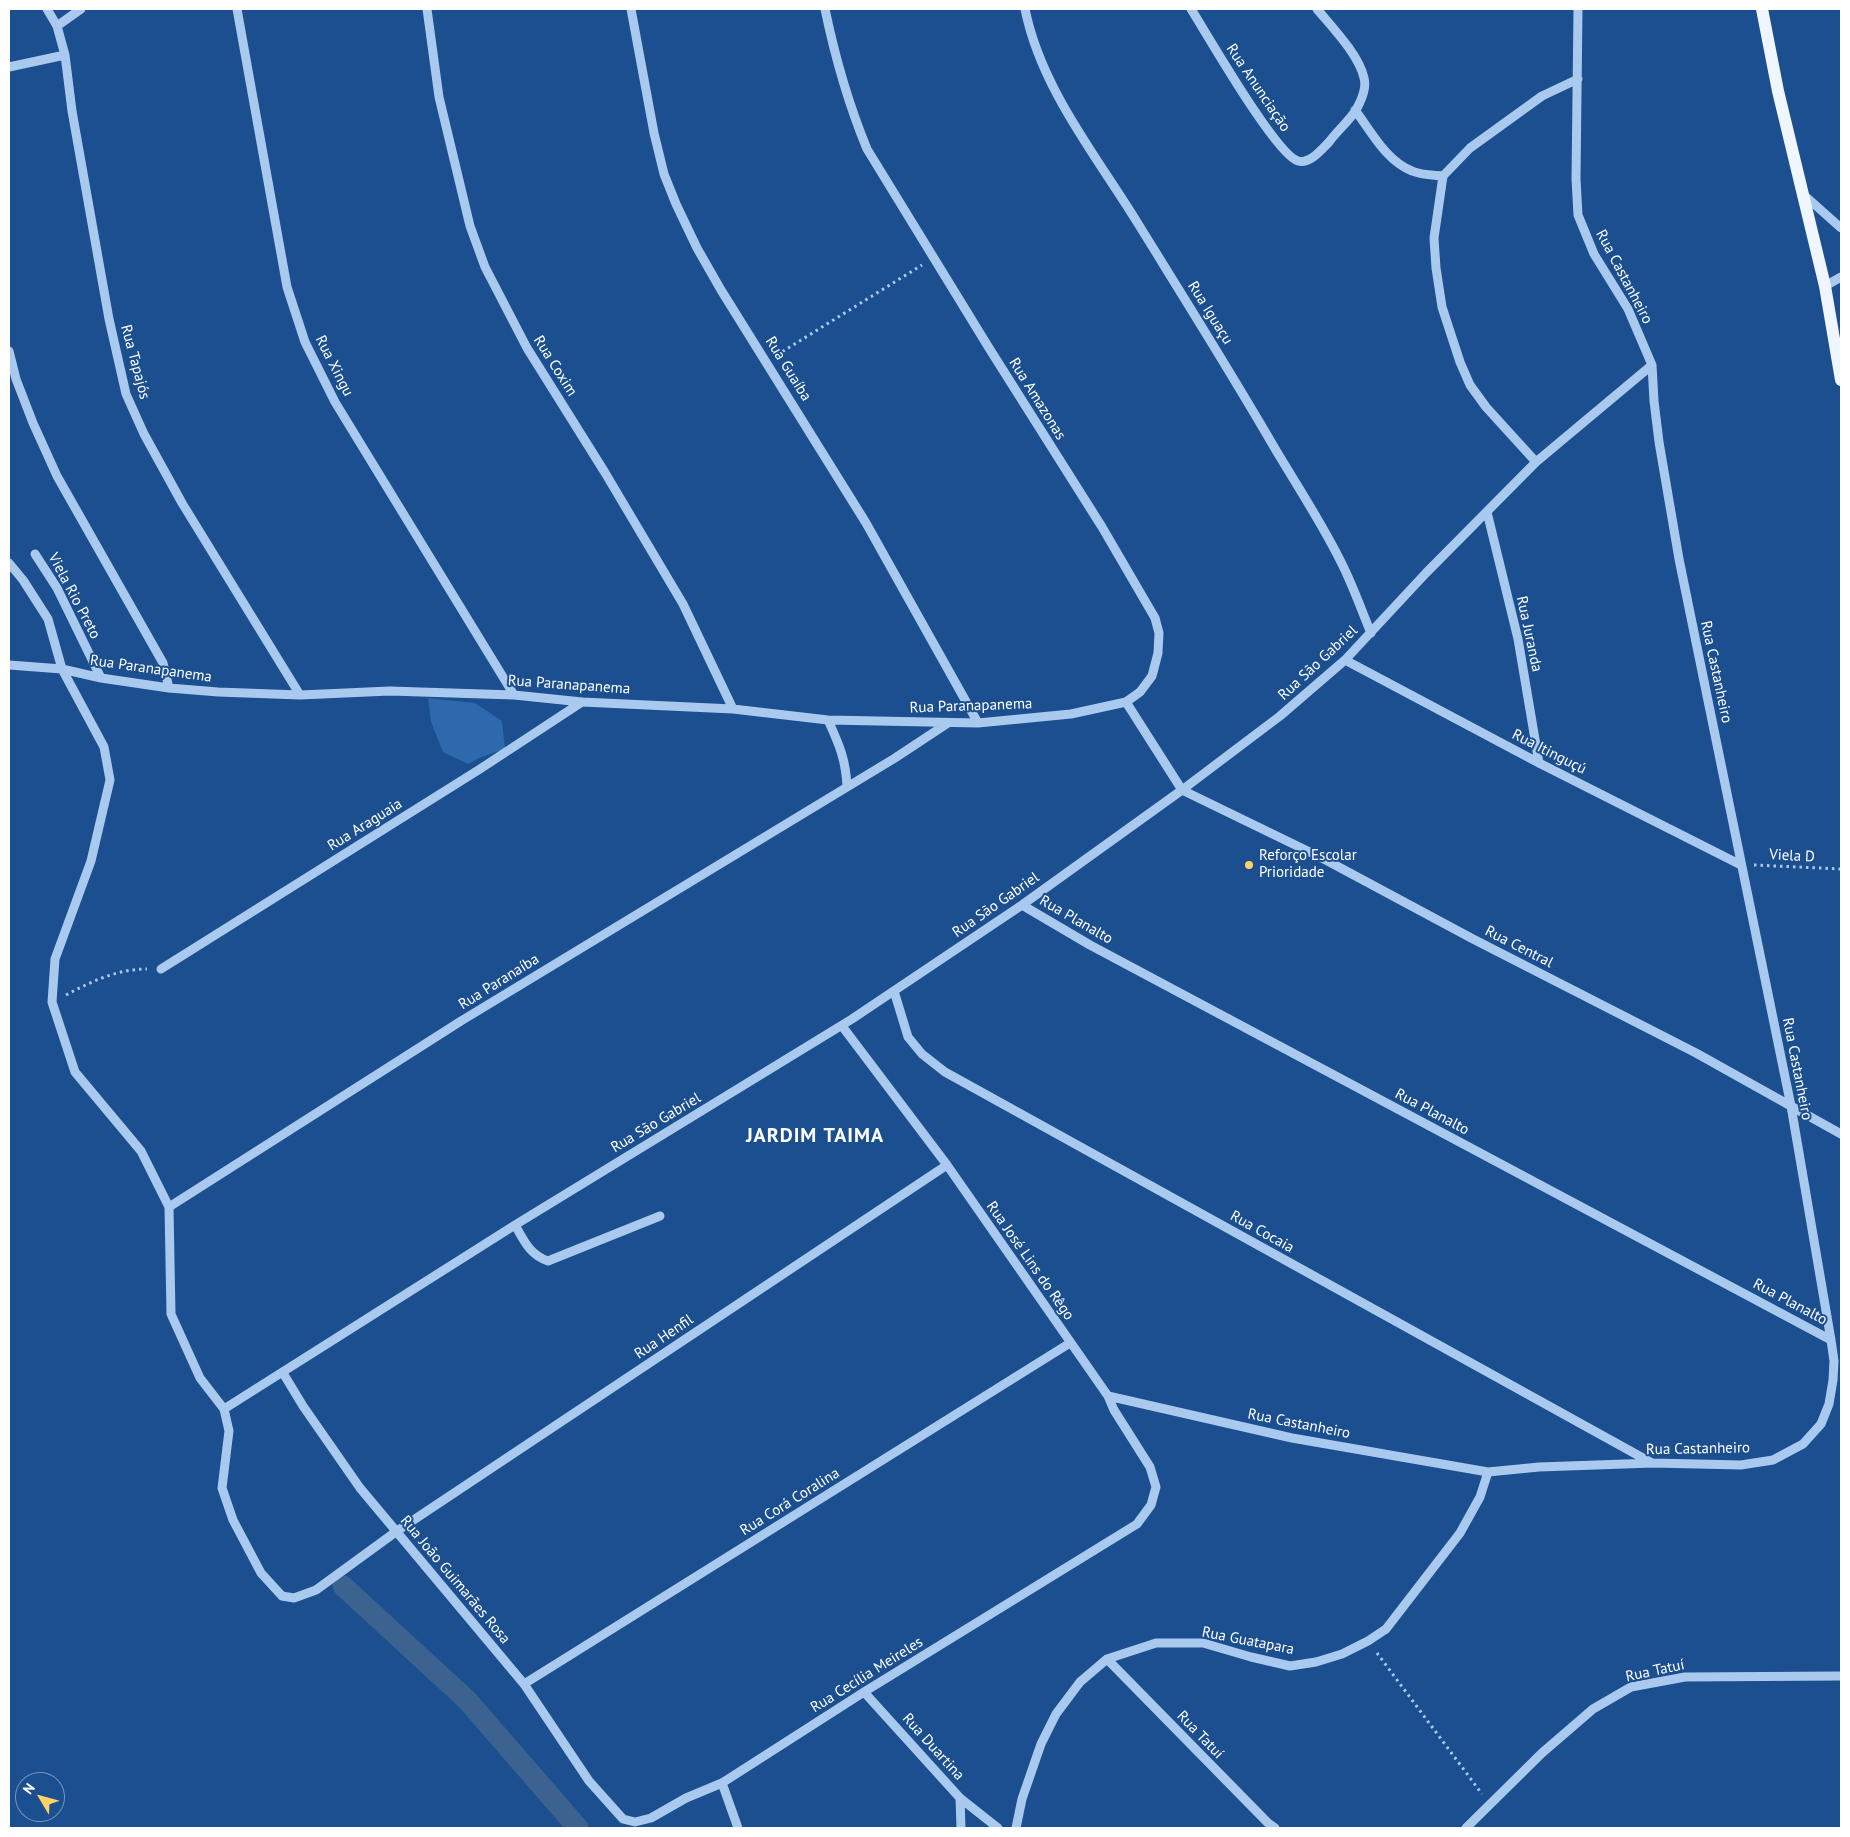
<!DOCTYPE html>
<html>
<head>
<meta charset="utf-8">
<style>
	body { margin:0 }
	#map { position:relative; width:1850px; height:1837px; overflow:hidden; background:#1b4f8f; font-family:"PT Sans",sans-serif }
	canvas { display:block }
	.frame { position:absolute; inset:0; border:10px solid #fff; pointer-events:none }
	.north { position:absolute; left:15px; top:1772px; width:50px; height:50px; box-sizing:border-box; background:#1b4f8f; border:1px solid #7695bc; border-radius:50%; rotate:307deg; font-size:14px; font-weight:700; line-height:20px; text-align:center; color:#fff }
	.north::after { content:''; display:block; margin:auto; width:18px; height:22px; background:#ffd166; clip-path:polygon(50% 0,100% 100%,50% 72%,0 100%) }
</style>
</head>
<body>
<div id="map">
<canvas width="1850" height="1837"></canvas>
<div class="frame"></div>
<div class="north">N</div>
</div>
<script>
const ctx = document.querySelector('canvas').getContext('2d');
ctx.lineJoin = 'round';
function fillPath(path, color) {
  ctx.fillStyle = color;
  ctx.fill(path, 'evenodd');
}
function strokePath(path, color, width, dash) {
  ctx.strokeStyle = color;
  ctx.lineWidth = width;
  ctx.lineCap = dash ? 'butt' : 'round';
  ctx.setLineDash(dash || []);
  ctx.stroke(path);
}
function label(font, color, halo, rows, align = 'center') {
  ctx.font = font + ' "PT Sans",sans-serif';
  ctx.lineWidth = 4;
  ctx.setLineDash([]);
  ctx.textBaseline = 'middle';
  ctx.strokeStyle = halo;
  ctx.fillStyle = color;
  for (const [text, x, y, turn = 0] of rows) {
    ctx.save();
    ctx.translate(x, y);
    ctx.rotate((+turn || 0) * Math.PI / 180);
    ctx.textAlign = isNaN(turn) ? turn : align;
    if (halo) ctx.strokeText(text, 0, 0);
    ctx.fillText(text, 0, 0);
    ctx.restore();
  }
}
fillPath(new Path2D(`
	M428,698L475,703L502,721L505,749L479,758L468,764L443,752L431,722Z`), '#2e69ad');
strokePath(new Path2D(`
	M343,1586L467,1700L578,1828`), '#3c6290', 21);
strokePath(new Path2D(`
	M777,355L922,265
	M1754,865L1841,869
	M66,995C92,981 118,969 147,969
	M1377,1653L1482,1794`), '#a9c9ee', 3, [2.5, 4]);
strokePath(new Path2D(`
	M47,9L57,26L65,55L72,111L109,319L126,394L144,434L182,503L300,695
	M237,9L287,287L305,342L335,402L514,695
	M427,9L439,97L470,226L485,267L527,348L604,471L683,604L733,709
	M631,9L654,133L664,174L676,204L697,248L721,290L866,523L978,723
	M1025,9C1041,88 1095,154 1137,222C1184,298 1232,374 1277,452C1298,487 1321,522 1340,560C1352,583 1361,609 1371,633
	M1191,9C1207,34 1276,155 1298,161C1310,164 1321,150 1329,142C1337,131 1349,121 1356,110C1361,101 1367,88 1364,78C1359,55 1332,27 1317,9
	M57,26L81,9
	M9,67L65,55
	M1355,110C1371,131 1386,161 1412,171C1421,175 1434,175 1443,176
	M1804,195L1841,228
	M1825,286L1841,277
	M9,351L16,379L33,423L57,476L163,663L169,688
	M1536,462L1486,407L1470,385L1460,362L1442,307L1436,268L1434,238L1443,176L1470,148L1542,96L1578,79
	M1487,512L1518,639L1539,763
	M35,554L57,588L101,678
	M9,563L23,580L48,619L62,669L104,747L110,780L91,861L55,959L52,1002L75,1072L141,1151L169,1207L171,1314L200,1378L224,1409L229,1431L222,1488L233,1520L261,1573L282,1596L294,1598L316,1590L397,1531L947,1165
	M1345,660L1539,763L1741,865
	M9,665L62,669L101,678L169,688L218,692L300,695L390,691L514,695L582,702L733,709L828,720L978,723L1071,714L1126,702L1140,692L1152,676L1158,653L1159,633L1155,618L1102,527L989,348L867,149C848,103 835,57 825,9
	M1126,702L1182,790L1322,858L1473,939L1696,1053L1841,1134
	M828,720C839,744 846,760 847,787
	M1022,905L1090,945L1831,1340
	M161,969L480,769L582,702
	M894,991L908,1037L922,1054L945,1072L1652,1463
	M169,1207L461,1021L895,758L948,723
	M515,1225C524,1241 530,1255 548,1261L660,1216
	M283,1373L303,1406L360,1488L524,1684L589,1781L623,1819L635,1822L651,1818L686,1798L722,1783L864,1692L1137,1524L1151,1505L1156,1487L1150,1467L1114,1410L1108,1396L947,1165L842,1026
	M1108,1396L1292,1438L1488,1472L1539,1467L1653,1463L1741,1465L1773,1460L1803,1444L1821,1424L1829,1404L1833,1380L1834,1361L1831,1340L1791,1106L1679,559L1659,442L1654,401L1652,365L1628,309L1594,254L1578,215L1576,179L1578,9
	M224,1409L515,1225L852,1019L1022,905L1182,790L1280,716L1345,660L1426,573L1536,462L1652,365
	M1107,1659L1268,1823L1275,1828
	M524,1684L1070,1343
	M864,1692L960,1798L961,1828
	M722,1783L738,1828
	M960,1798L998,1828
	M1016,1828L1022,1799L1041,1744L1056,1714L1080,1682L1107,1659L1156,1643H1203L1251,1657L1290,1666L1316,1662L1342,1654L1368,1641L1386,1629L1460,1533L1480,1497L1488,1472
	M1466,1828L1542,1753L1593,1709L1631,1687L1685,1677L1841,1676`), '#a9c9ee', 9);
strokePath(new Path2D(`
	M1762,9L1778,91L1825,286L1841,380`), '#f0f6ff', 12);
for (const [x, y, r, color] of [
	[1249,865,5,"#ffd166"]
]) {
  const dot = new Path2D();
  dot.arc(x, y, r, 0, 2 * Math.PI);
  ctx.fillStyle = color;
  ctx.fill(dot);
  strokePath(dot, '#1b4f8f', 2);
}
label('15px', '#fff', '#1b4f8f', [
	["Rua Anunciação",1258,88,56],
	["Rua Castanheiro",1624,277,62],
	["Rua Iguaçu",1210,313,58],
	["Rua Tapajós",135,362,75],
	["Rua Xingu",334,366,63],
	["Rua Coxim",555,366,58],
	["Rua Guaíba",788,369,58],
	["Rua Amazonas",1037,399,58],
	["Viela Rio Preto",74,596,62],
	["Rua Juranda",1529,634,78],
	["Rua São Gabriel",1318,663,-43],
	["Rua Paranapanema",151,669,8],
	["Rua Castanheiro",1716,672,78],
	["Rua Paranapanema",569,685,4],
	["Rua Paranapanema",971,706,-2],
	["Rua Itinguçú",1549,752,27],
	["Rua Araguaia",365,825,-32],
	["Viela D",1792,856,3],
	["Rua São Gabriel",996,905,-35],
	["Rua Planalto",1076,920,30],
	["Rua Central",1519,947,27],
	["Rua Paranaíba",499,982,-32],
	["Rua Castanheiro",1797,1069,79],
	["Rua Planalto",1432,1112,28],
	["Rua São Gabriel",656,1123,-31],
	["Rua Cocaia",1262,1232,29],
	["Rua José Lins do Rêgo",1030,1261,55],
	["Rua Planalto",1790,1302,28],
	["Rua Henfil",664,1337,-34],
	["Rua Castanheiro",1299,1424,11],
	["Rua Castanheiro",1698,1449,-1],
	["Rua Corá Coralina",790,1502,-32],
	["Rua João Guimarães Rosa",455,1580,50],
	["Rua Guatapara",1248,1641,11],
	["Rua Tatuí",1655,1671,-12],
	["Rua Cecília Meireles",867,1675,-32],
	["Rua Tatuí",1200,1735,46],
	["Rua Duartina",933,1747,48]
]);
label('15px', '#fff', '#1b4f8f', [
	["Reforço Escolar",1259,856],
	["Prioridade",1259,873]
], 'left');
ctx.letterSpacing = '1px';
label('bold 20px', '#fff', '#1b4f8f', [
	["JARDIM TAIMA",815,1136]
]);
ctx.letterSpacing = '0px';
</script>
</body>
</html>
